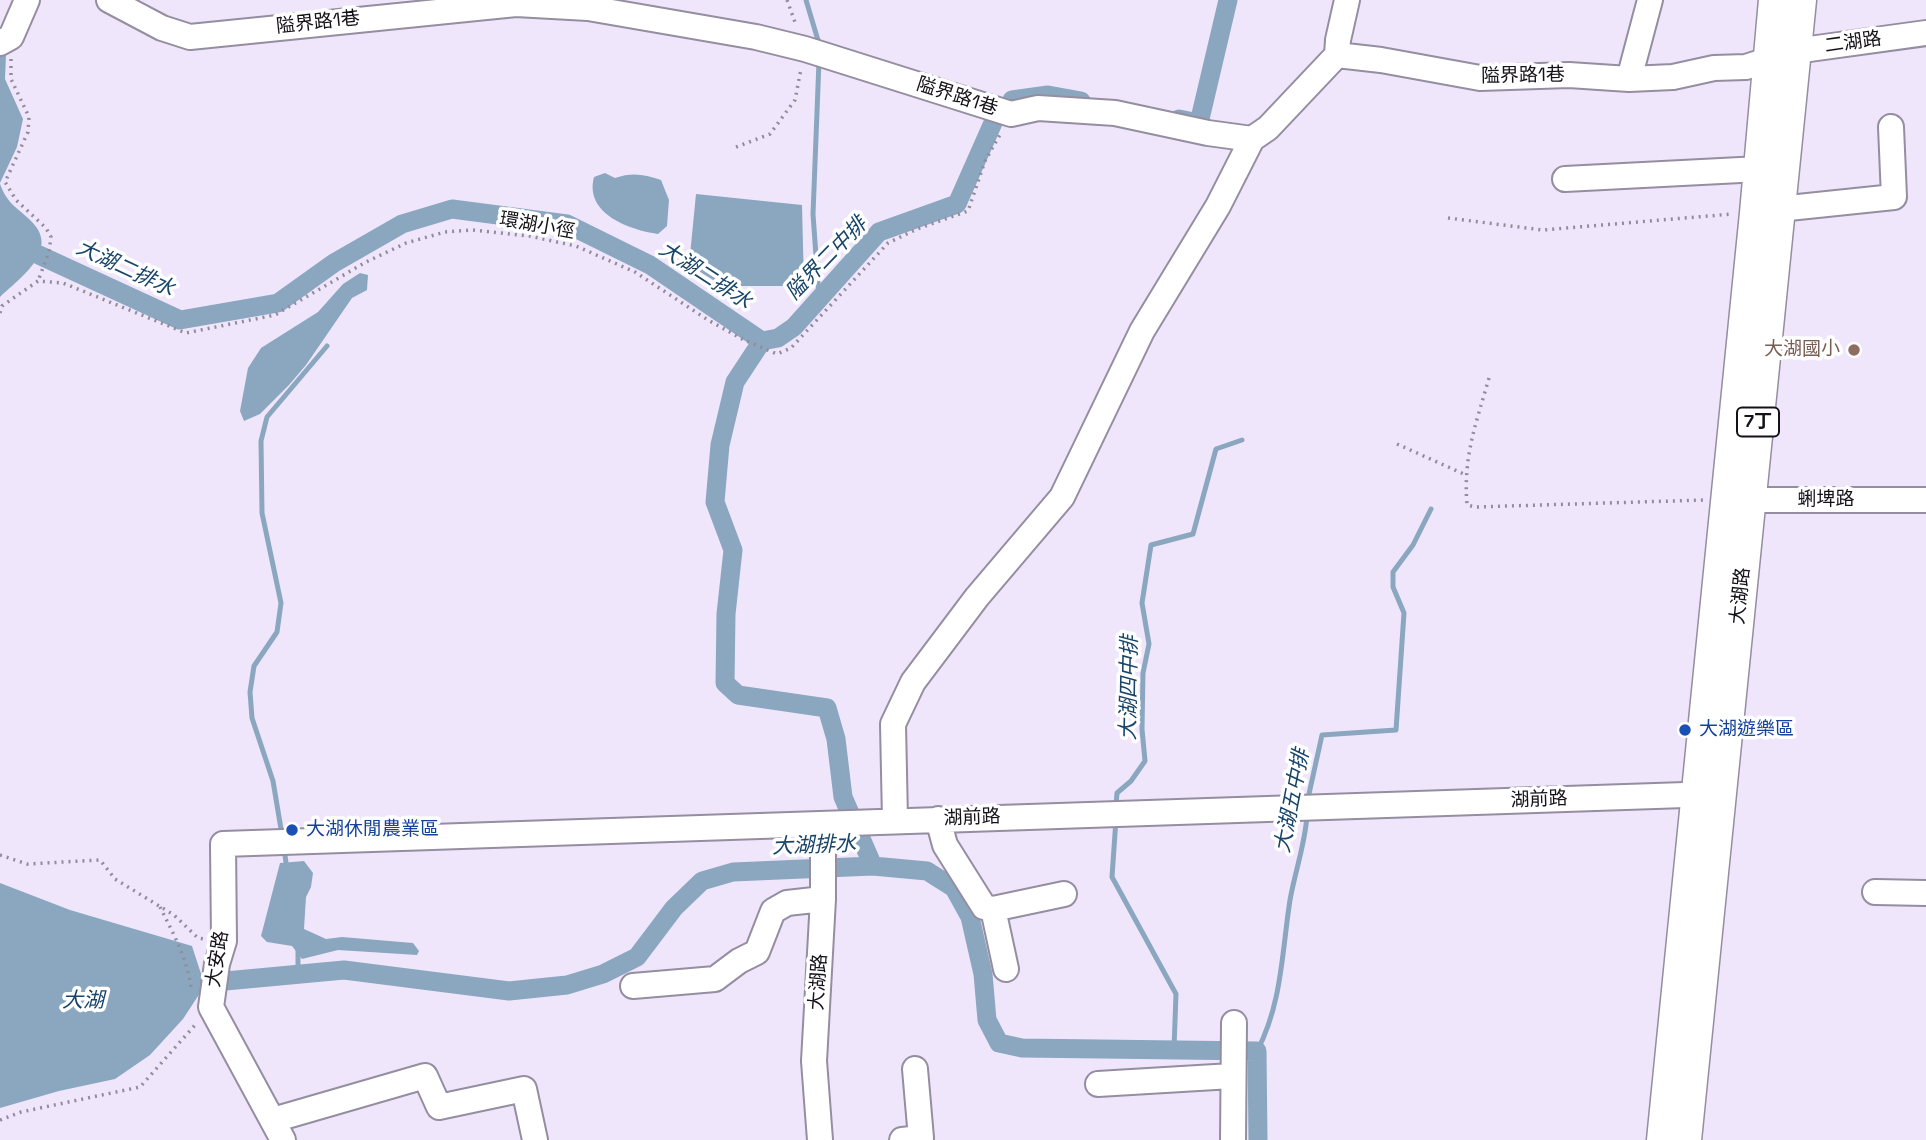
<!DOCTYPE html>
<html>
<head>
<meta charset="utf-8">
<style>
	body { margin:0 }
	canvas { display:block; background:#efe6fb }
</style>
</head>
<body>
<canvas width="1926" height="1140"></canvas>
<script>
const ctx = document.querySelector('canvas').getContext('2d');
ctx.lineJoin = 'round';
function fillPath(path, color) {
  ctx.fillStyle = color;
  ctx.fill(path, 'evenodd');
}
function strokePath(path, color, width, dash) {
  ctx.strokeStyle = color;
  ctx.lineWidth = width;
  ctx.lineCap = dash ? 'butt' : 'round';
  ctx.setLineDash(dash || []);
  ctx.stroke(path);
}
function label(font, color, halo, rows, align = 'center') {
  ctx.font = font + ' "Space Grotesk","Noto Sans TC",sans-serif';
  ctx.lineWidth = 7;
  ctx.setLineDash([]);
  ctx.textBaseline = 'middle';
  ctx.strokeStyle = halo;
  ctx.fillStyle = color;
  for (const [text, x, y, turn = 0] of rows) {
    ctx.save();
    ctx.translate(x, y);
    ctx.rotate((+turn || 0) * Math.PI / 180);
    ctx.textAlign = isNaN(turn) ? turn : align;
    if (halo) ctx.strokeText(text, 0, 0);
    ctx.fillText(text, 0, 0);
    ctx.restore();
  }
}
fillPath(new Path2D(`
	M0,51L6,55L5,79L23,119L17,147L0,183Z
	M605,173L615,178C632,172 644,174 661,180L669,200L667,226L658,234C630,230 584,214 594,177Z
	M0,184C8,205 16,206 31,221C61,250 20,278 0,297Z
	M696,194L802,205L804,286H723L689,265Z
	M360,273L368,275L367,290L352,298L306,365L289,385L260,414L244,421L240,411L248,368L261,348L318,312L343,284Z
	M304,861L313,873L311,887L306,897L304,929L326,939L342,937L413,943L419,951L417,955L338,950L302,959L292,946L267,942L261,936L280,863Z
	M0,883L70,910L192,946L204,983L200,993L183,1019L150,1055L115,1079L59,1091L0,1108Z`), '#8ba7c0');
strokePath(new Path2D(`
	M806,0L820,47
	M819,298L813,214L819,61
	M1307,803L1322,735L1396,730L1404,613L1393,587V572L1413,545L1431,509
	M1116,806L1117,793L1131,781L1145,761L1142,729L1143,673L1149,644L1142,603L1151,545L1193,534L1216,449L1242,440
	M1116,819L1112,877L1176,994L1174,1048
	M282,835L273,781L252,718L250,692L254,666L277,632L281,603L262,513L261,441L267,417L327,346
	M284,848L287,870
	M298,975V950
	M1257,1051C1282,1004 1282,951 1290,900C1295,872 1305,844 1307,816`), '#8ba7c0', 5);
strokePath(new Path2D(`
	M1012,100L1048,95L1081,101
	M1179,119L1199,123L1228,0
	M39,255L180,320L278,303L334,263L402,224L452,209L567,224L650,265L762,341
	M762,341L735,382L720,445L715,502L733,550L726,614L725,683L738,695L827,708L836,739L843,797L873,866
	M762,341L778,338L794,327L879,232L957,204L996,116
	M204,983L344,970L509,991L567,985L603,974L637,957L674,908L702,881L733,872L873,866L927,871L954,888L970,917L983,974L987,1020L999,1043L1022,1048L1257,1051L1258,1140`), '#8ba7c0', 19);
const minor = new Path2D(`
	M109,0L162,28L190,37L516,4L588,8L756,37L805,49L1011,114L1038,108L1115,113L1208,133L1252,139L1268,128L1337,55L1381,60L1480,78L1569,75L1629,79L1673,77L1714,68L1746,67L1795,51L1926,33
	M0,43L11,37L27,0
	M1337,55L1338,40L1347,0
	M1629,79L1650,0
	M1565,179L1760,169
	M1779,209L1894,197L1891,127
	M1734,500H1926
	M938,819L945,845L984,907L993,909L1064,894
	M895,820L893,724L913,682L977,597L1062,497L1142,331L1218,206L1252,139
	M1875,892L1926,893
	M993,909L1006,969
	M633,986L715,979L739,961L757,952L773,911L787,903L823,899
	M1098,1084L1232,1076
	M273,1120L425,1076L439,1107L524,1089L535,1140
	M283,1140L211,1007L217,964L224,941L223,844L1715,794
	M820,1140L814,1061L823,899V824
	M902,1140L921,1138L915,1069
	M1233,1140L1234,1023`);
const major = new Path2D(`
	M1663,1140L1756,213L1775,0
	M1685,1140L1800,0`);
strokePath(minor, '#958da0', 28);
strokePath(major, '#958da0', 35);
strokePath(new Path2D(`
	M787,0L796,25
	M11,59V79L29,117L28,132L5,182L16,200L46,228L51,237L49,252L38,281
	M736,147L770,134L795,100L801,69
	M1448,218L1543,230L1732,214
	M0,313L2,306L38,281L63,283L186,333L275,315L366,262L406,243L445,232L472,230L529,236L576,246L635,272L708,320L744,340L777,354L791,348L888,243L917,229L968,211L985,161L1002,131
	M1489,378C1476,424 1463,456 1467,505L1475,507L1705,500
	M1397,444L1466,475
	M0,855L27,864L100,860L115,879L174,915L198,938L204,939
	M160,907C173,933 187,958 191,987
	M0,1120L21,1112L140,1087L196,1024`), '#928b9a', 3.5, [2, 5]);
strokePath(minor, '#fff', 24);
strokePath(major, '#fff', 32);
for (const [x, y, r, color] of [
	[1854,350,7,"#8d6e63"],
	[1685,730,7,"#1a4fb4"],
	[292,830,7,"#1a4fb4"]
]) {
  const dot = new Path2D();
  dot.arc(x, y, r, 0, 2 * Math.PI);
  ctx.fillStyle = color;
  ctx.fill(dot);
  strokePath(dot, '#fff', 2.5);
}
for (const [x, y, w] of [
	[1758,422,42]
]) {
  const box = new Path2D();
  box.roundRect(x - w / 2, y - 14.5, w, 29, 5);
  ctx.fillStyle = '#fff';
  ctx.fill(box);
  strokePath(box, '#141118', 2);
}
label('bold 18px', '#141118', null, [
	["7丁",1758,422]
]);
label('19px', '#141118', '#fff', [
	["隘界路1巷",318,23,-6],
	["二湖路",1853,43,-8],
	["隘界路1巷",1523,76,-1],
	["隘界路1巷",957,97,18],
	["環湖小徑",537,226,10],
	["蜊埤路",1826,500],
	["大湖路",1741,596,-84],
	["湖前路",1539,800,-2],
	["湖前路",972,818,-2],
	["大安路",218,959,-81],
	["大湖路",819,982,-86]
]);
label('19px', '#785e54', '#fff', [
	["大湖國小",1840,350]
], 'right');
label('19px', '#164399', '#fff', [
	["大湖遊樂區",1699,730],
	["大湖休閒農業區",306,830]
], 'left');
label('italic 21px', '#174469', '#fff', [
	["隘界二中排",827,259,-46],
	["大湖二排水",125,269,25],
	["大湖二排水",705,276,33],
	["大湖四中排",1130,688,-89],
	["大湖五中排",1293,801,-79],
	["大湖排水",814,846,-2],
	["大湖",83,1001]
]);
</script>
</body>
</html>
